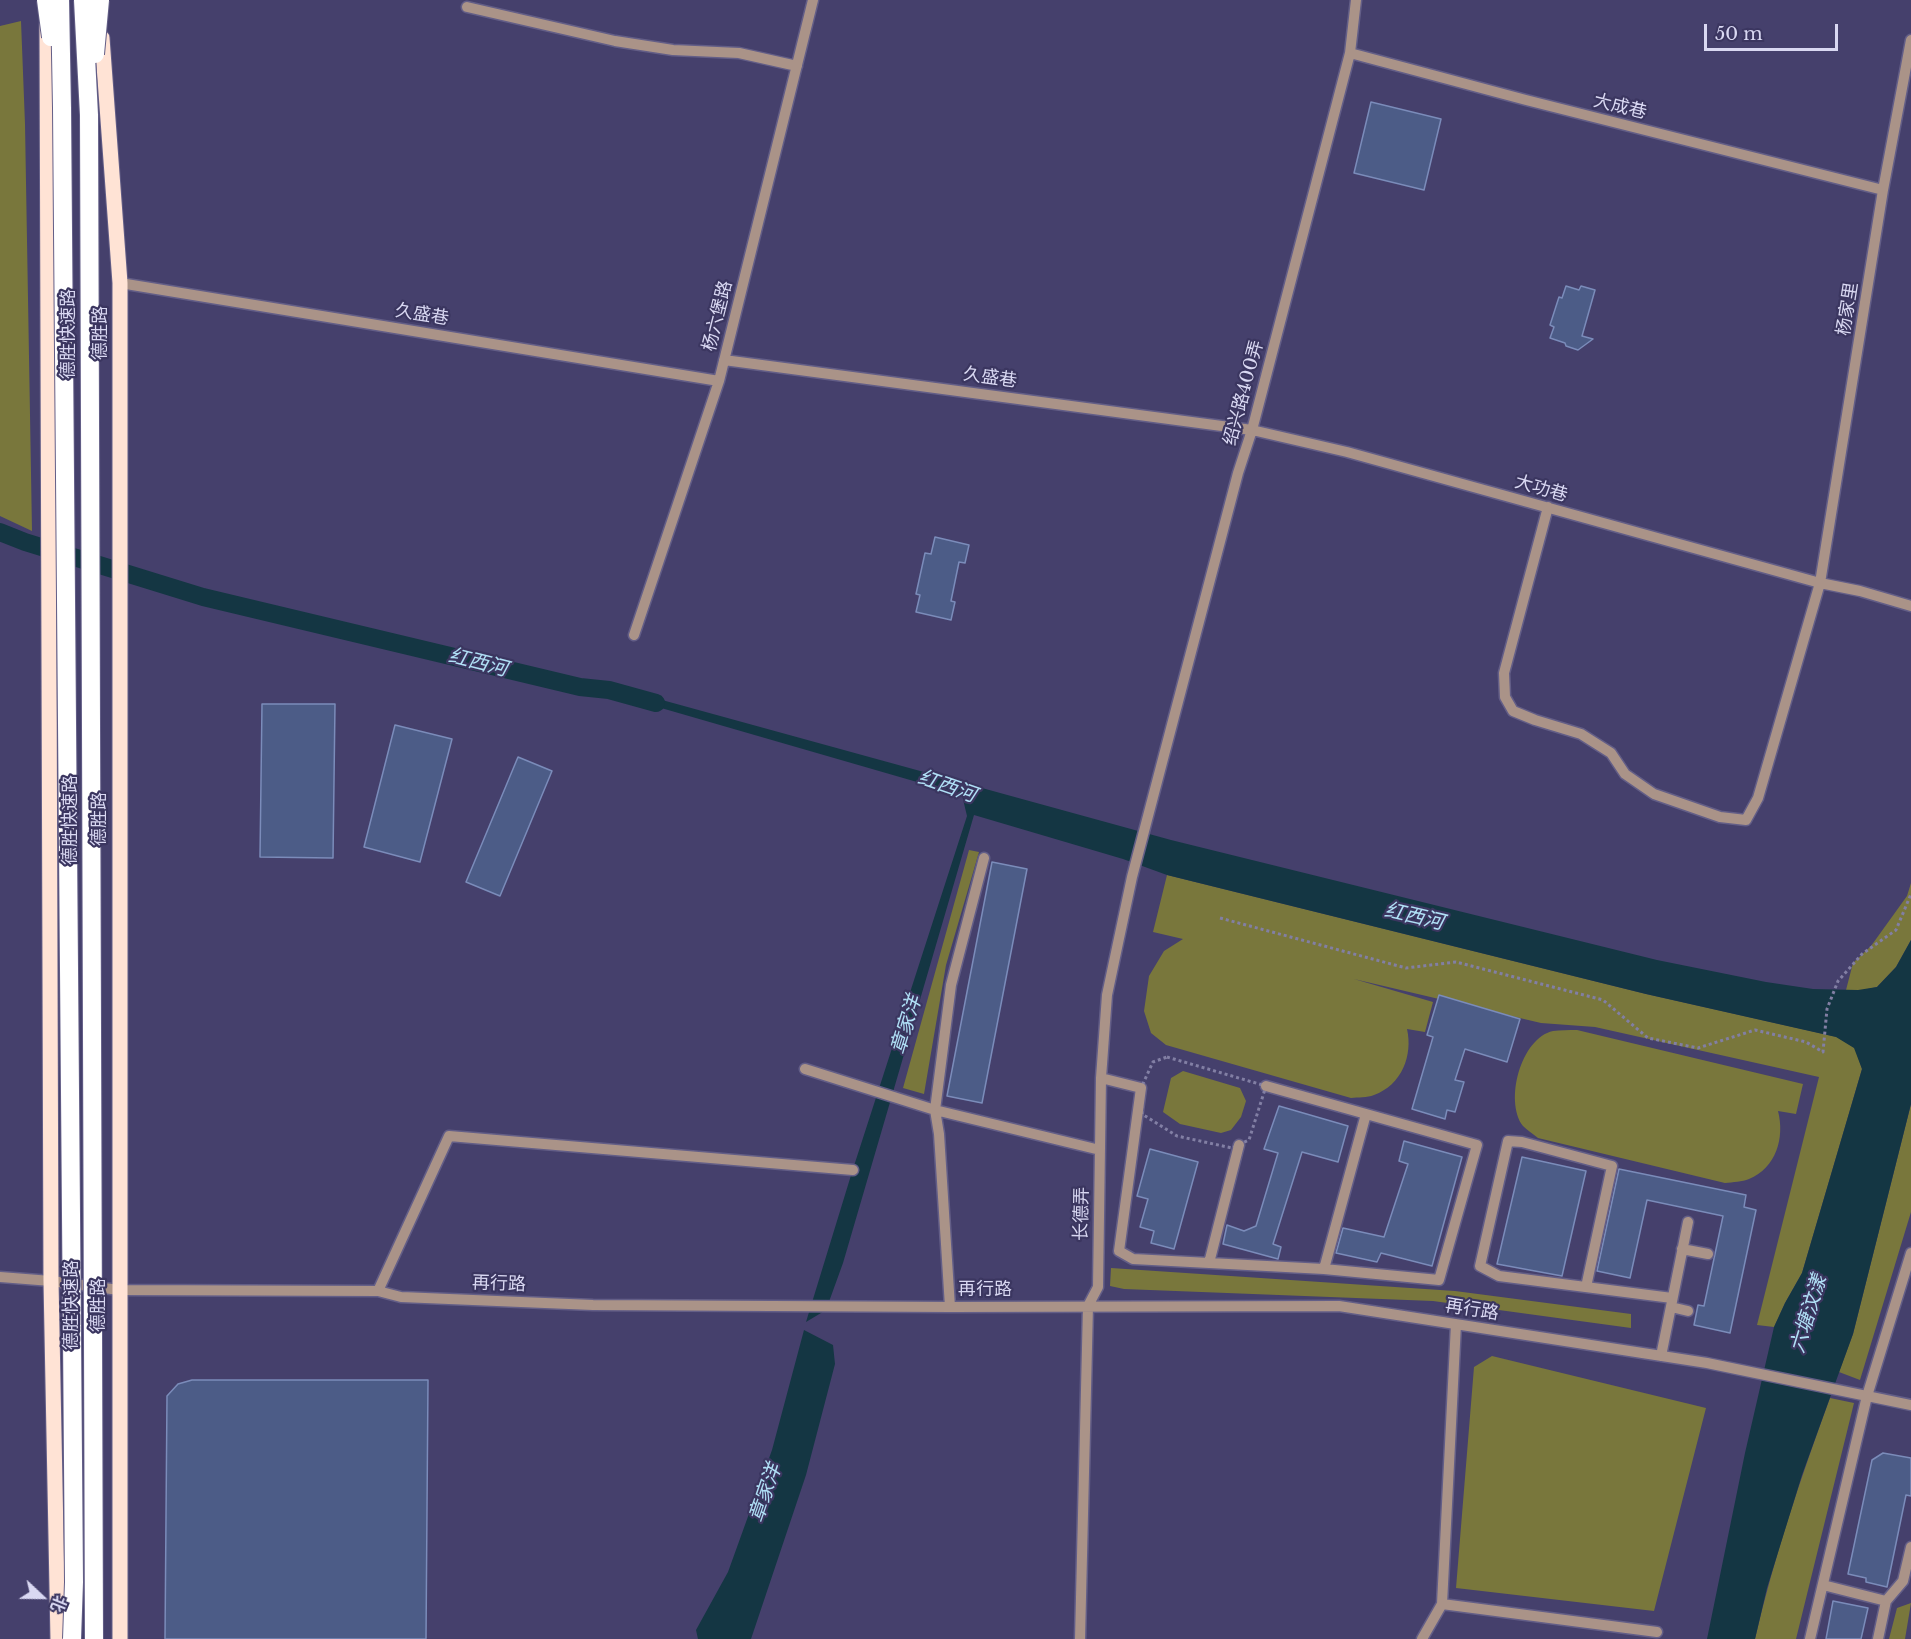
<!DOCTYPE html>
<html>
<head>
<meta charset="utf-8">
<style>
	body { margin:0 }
	#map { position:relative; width:1911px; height:1639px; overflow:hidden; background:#45406c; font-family:"Libre Baskerville","Noto Sans SC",serif }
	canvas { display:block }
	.north { position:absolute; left:12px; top:1567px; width:60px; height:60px; -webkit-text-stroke:4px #3b3660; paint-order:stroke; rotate:112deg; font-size:16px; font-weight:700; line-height:24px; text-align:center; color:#d9d8f2 }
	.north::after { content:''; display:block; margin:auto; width:21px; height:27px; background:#d9d8f2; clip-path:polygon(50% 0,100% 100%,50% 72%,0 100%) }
	.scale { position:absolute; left:1704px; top:24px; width:134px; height:27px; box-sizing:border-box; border:3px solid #d9d8f2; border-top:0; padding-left:8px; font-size:18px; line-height:21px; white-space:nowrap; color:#d9d8f2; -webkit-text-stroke:4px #3b3660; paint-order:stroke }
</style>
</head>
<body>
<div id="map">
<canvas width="1911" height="1639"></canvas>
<div class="north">北</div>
<div class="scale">50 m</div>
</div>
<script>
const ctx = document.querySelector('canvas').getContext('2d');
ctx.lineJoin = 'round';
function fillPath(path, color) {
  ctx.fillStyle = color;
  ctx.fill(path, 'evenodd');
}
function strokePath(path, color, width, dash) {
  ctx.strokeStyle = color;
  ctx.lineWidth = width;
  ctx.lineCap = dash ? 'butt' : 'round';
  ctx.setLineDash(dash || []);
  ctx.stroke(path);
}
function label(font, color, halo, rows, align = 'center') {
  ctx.font = font + ' "Libre Baskerville","Noto Sans SC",serif';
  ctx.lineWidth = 4.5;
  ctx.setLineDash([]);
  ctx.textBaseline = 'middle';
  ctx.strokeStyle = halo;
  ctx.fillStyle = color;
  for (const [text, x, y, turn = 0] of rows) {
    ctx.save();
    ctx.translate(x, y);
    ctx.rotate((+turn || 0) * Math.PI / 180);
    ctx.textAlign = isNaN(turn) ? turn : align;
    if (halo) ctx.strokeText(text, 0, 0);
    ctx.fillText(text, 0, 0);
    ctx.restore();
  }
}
fillPath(new Path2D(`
	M21,21L25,124L32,531L0,516V26Z
	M969,850L979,852L946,965L924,1094L903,1088Z
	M1167,875L1646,994L1837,1037L1855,1048L1862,1069L1802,1273L1785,1303L1774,1327L1757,1325L1819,1077L1595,1027L1541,1023L1354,979L1433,1002L1425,1032L1407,1029C1413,1055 1402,1085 1374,1095C1367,1098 1358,1097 1351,1098L1166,1045L1151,1033L1144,1011L1149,976L1164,951L1183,939L1153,932Z
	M1911,883V940L1896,967L1877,987L1858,991L1846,990L1853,963L1871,946L1907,896Z
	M1577,1030L1803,1084L1796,1114L1778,1111C1785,1138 1776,1168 1749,1179C1742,1182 1733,1182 1725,1183L1538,1138C1533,1134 1527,1130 1523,1126C1504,1101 1521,1038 1553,1031C1560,1030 1569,1030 1577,1030Z
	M1183,1071L1240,1088L1246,1101L1241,1117L1231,1130L1221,1133L1180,1124L1163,1112L1171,1078Z
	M1911,1104V1212L1860,1380L1839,1372L1853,1334Z
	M1111,1268L1455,1291L1631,1314V1328L1433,1301L1124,1289L1110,1286Z
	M1492,1356L1706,1408L1654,1611L1456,1588L1474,1367Z
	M1830,1398L1854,1403L1796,1639H1755C1774,1557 1801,1477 1830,1398Z
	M1911,1603L1905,1639H1889L1897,1608Z`), '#79773c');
fillPath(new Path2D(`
	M633,692L1171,840L1657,960L1766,982L1813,989L1858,990L1877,987L1896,967L1911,940V1104L1853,1334L1802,1475L1767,1588L1755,1639H1707L1745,1453L1774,1327L1785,1303L1802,1273L1862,1069L1854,1048L1836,1037L1646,994L1167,875L1123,859L974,815L843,1263L826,1310L806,1322L852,1172L967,816L962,795L637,701Z
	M804,1330L833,1345L835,1364L806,1475L751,1639H698L696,1630L728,1572L772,1450Z`), '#143643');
strokePath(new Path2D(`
	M0,532L25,542L203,597L580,687L609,690L656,703`), '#143643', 18);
const building = new Path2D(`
	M1371,102L1441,119L1424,190L1354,173Z
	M1566,286L1579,290L1581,286L1595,290L1582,336L1593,339L1578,350L1566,346L1565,343L1550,338L1554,327L1550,325L1559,297L1562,298Z
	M935,537L969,545L965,563L959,562L951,601L955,602L951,620L916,612L920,595L916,594L925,553L931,554Z
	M262,704H335L333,858L260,857Z
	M395,725L452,739L420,862L364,847Z
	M518,757L552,771L500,896L466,882Z
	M992,862L1027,869L982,1103L947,1096Z
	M1439,995L1520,1019L1507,1062L1465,1049L1455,1080L1464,1082L1455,1112L1447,1110L1445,1119L1412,1109L1433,1037L1427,1035Z
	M1279,1106L1348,1126L1338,1162L1302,1152L1273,1244L1281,1247L1278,1259L1223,1244L1227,1225L1244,1231L1256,1226L1278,1153L1264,1149Z
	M1404,1141L1462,1157L1432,1266L1381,1253L1377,1262L1336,1253L1343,1228L1384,1237L1408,1164L1399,1161Z
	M1150,1149L1198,1162L1174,1249L1151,1243L1154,1231L1140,1227L1148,1199L1137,1196Z
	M1522,1157L1586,1171L1562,1276L1497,1264Z
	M1619,1169L1746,1195L1744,1207L1756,1210L1730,1333L1694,1325L1698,1305L1704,1306L1723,1216L1647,1200L1630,1278L1597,1271Z
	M192,1380H428L426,1639H165L167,1396L178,1384Z
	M1883,1453L1911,1458V1496L1906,1495L1887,1587L1866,1582V1578L1848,1574L1872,1460Z
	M1833,1601L1868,1608L1861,1639H1826Z`);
fillPath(building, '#4c5c87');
strokePath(building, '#7b8cba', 1.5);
const minor = new Path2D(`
	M467,7L615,41L673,50L739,53L797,66
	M1350,53L1526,100L1883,190
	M120,283L719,381
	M724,360L1252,430L1347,452L1820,583L1860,591L1911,606
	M1548,507L1504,673L1505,697L1513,711L1535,720L1581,734L1611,753L1625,774L1654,794L1720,817L1746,820L1758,798L1820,583L1883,190L1911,40
	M634,635L719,381L813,0
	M805,1069L935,1110L1100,1150
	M1101,1078L1141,1088L1119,1251L1133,1259L1324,1269L1439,1280L1477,1145L1266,1086
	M1682,1249L1708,1254
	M1209,1263L1239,1145
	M1324,1269L1366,1114
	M0,1277L51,1281L119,1290L378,1291L401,1297L593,1305L950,1307L1339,1306L1707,1363L1911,1405
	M1586,1287L1612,1166L1522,1142L1508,1141L1480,1266L1499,1276L1672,1298
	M378,1291L449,1136L853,1170
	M950,1307L939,1134L935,1110L951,985L984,858
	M1671,1307L1688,1311
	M1661,1356L1688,1222
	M1823,1585L1886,1601
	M1442,1604L1657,1632
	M1080,1639L1088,1306L1098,1287L1101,1078L1107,995L1132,877L1238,473L1252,430L1350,53L1356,0
	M1422,1639L1442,1604L1456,1324
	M1810,1639L1867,1396L1911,1253
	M1878,1639L1886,1601L1903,1581L1911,1547`);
const major = new Path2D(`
	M47,24L51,1281L58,1639
	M102,38L120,283V1639`);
strokePath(minor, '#635e87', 13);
strokePath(major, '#635e87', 17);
strokePath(new Path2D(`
	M1220,918L1406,968L1456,962L1603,1000L1648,1038L1698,1048L1755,1030L1806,1042L1823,1052L1827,1009L1838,981L1862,954L1896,930L1911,894
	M1167,1057L1266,1086L1249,1140L1232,1148L1177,1136L1142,1114L1141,1088L1153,1062Z`), '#827fa4', 3, [3, 3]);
strokePath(minor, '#aa9388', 10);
strokePath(major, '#ffe3d5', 15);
const highwayBridge = new Path2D(`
	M46,0L51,37
	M60,0L62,108L74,1582L72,1639
	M83,0L89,115L94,1639
	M95,54L100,0`);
strokePath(highwayBridge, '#635e87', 20, []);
strokePath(highwayBridge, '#fff', 18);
label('18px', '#d9d8f2', '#3b3660', [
	["大成巷",1620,107,14],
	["杨家里",1848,309,-81],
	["久盛巷",422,315,9],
	["杨六堡路",718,316,-76],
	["德胜路",101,333,-90],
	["德胜快速路",69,334,-90],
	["久盛巷",990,378,8],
	["绍兴路400弄",1244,393,-75],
	["大功巷",1541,489,16],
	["德胜路",100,819,-90],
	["德胜快速路",71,820,-90],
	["长德弄",1082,1214,-89],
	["再行路",499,1284,2],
	["再行路",985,1290],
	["德胜快速路",72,1305,-90],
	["德胜路",99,1305,-90],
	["再行路",1472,1310,9]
]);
label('italic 20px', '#b0e0f6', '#3b3660', [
	["红西河",478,663,14],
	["红西河",947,787,19],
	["红西河",1414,917,13],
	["章家洋",907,1025,-73],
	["六塘汶漾",1809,1314,-73],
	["章家洋",766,1493,-71]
]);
</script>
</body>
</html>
